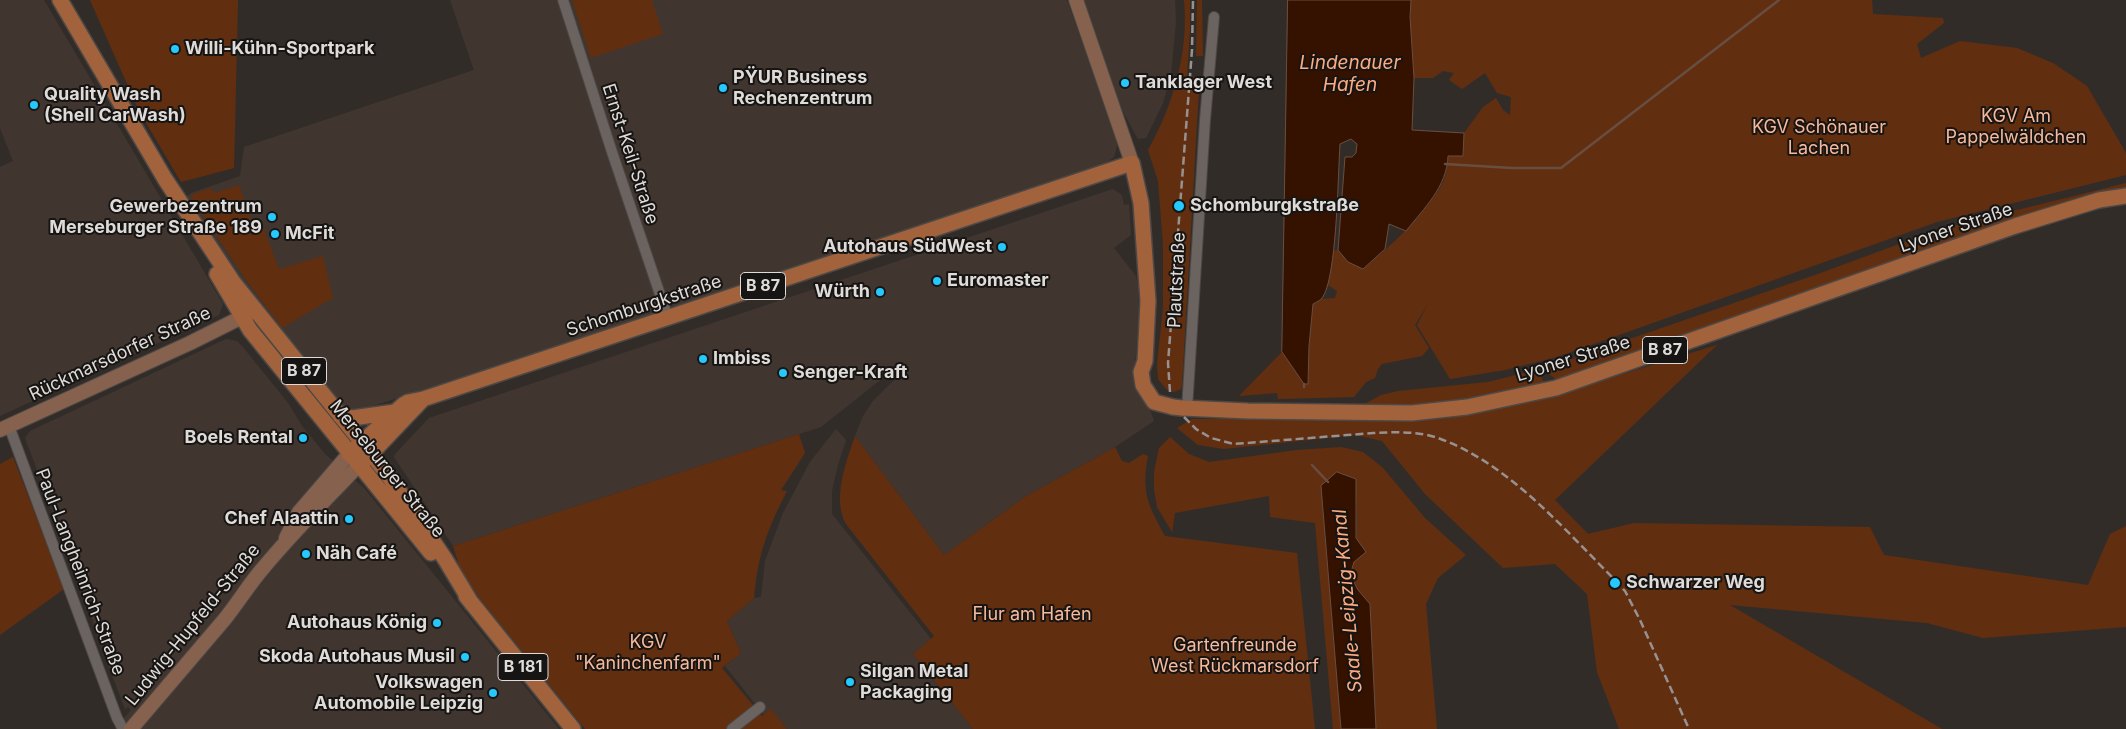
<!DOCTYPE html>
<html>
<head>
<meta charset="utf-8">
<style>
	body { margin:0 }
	canvas { display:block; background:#322c29 }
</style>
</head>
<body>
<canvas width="2126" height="729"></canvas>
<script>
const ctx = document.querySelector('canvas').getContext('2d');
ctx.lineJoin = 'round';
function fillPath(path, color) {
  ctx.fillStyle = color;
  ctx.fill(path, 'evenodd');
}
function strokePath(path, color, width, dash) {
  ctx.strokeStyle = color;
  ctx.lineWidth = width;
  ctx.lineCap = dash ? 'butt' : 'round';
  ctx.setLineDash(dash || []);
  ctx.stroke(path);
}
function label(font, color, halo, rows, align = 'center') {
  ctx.font = font + ' Inter,sans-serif';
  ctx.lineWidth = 4;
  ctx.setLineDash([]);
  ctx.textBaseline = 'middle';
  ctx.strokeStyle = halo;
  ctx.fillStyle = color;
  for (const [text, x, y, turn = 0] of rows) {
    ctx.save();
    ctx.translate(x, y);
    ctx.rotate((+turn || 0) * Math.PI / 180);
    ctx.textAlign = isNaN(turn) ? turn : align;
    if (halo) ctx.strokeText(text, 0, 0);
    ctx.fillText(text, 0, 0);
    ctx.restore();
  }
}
fillPath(new Path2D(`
	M0,0H44L223,304L219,315L0,416V167L13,161L0,128Z
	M450,0H559L659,304L658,312L648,317L345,415L240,285L184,199L191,193L240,176L244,147L474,70Z
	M567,0H1067L1116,137L1117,147L1114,157L1105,164L678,307L670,305L666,298Z
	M1081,0H1175L1176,22L1171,75L1163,103L1146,138L1138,139L1121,108L1110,84Z
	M1113,189L1122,195L1124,205L1129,204L1131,235L1114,248L1136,276L1138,287L1139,309L1135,367L1154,421L1115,447L1026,496L944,555L855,436L863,416L873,401L907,367L903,362L821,427L453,546L394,457L396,453L429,418Z
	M226,339L237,341L242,346L288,403L302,426L325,454L364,488L559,729H115L131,710L128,707L125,709L94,627L90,609L25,438L30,431Z
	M836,429L846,440L838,465L832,491V514L931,639L913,654L973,729H787L771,710L764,715L725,666L741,653L727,621L754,598L761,597L765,561L783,513L810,462Z`), '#41352f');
fillPath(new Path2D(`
	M90,0H238L234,168L181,182L139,111Z
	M572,0H652L663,34L591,58Z
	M1184,0H1190V29L1187,76L1199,77V81H1196V88H1199L1182,385L1181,389L1174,392L1166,389L1158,379L1157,364L1163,308V244L1158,181L1148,150C1173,106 1189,52 1184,0Z
	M1197,0H1202L1203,56H1196Z
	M1411,0H1872L1873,14L1943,18L1944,23L1917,44L1921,58L1960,41L2017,48L2053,63L2087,86L2126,153V175L1937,222L1557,357L1505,370L1450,379L1417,325L1428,304L1415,325L1429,348L1422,356L1382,364L1378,369L1375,378L1366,382L1354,397L1278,399L1277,393L1239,396L1282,352L1304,384H1308L1309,346L1313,304L1322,299L1335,298L1337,291L1328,285L1333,251L1338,250L1348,262L1363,269C1389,248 1424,215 1441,186C1446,178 1448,165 1448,156H1463L1464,133L1483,107L1496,98L1503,110L1510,115L1511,97L1497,93L1485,73L1462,89L1449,80L1454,73L1443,71L1433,78H1414L1410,17Z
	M2126,183V189L1558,381L1543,369L1815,275L1924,235L1961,224Z
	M239,185L252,222L256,220L262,224L279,269L323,256L333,298L282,328L246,280L191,198L193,194L211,188L214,193Z
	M1717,345L1555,500L1588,534L1634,523L1870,527L1884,555L2088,585L2110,534L2126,526V627L1983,638L1927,623L1730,605L1942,729H1619L1597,672L1587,594L1555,564L1503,568L1425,494L1382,441L1355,435L1224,449L1198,445L1177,428L1192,419H1404L1538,400Z
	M1536,370L1544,382C1485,403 1423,406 1361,406L1381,395L1398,391L1488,382Z
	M799,434L805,453L781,490L787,491C767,530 758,554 754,598L727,621L741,653L722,668L762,716L771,709L787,729H585L480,599L460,568L453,546Z
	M855,436L944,555L1026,496L1115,447L1122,461L1129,463L1143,454L1148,456C1141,492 1148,505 1165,536L1297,553L1315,729H973L913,654L934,636L846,524C832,499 846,462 855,436Z
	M1170,437L1189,454L1209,462L1297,450L1341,447L1363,452L1383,468L1425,518L1466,555L1438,578L1426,604L1437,729H1376L1370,604L1358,590L1350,575C1361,545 1356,511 1356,479L1337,472L1341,729H1333L1315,523L1270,517L1269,496L1175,513L1172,532L1157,507L1154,489V472L1159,448Z
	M13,457L64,589L0,635V464Z`), '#622e10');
const water = new Path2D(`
	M1288,0H1411L1410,17L1414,78L1412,130L1464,133L1463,156H1448C1447,187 1424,208 1406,231L1389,224L1385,249L1363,269L1348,262L1338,250L1345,157H1352L1356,153L1357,144L1351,139L1340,144C1338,173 1337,279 1322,298C1320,301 1316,302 1313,304L1309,346L1308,384H1304L1282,352Z
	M1337,472L1356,479V538L1366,552L1354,562L1350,575L1358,590L1370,604L1376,729H1341L1321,486Z`);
fillPath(water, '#351100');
strokePath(water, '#684e41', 1);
strokePath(new Path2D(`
	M1445,164L1512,168H1561L1779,0
	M1304,387V384
	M1312,465L1328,482`), '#684e41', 2.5);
const street = new Path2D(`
	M563,0L612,152L668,318
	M1187,409L1205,120L1214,17
	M9,426L117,718L123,729
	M732,729L760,707`);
const secondary = new Path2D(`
	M1076,0L1132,163
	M0,430L190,343L252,312
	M286,538L299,512L349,454
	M131,729L224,620C238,603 249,584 264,567C293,532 327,498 359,465`);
const primary = new Path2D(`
	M60,0L165,179L233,282L388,475L445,559L472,604
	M217,274L250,330L431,553
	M1182,408L1248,411L1412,413L1467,407L1556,388L2015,226L2099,200L2126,196
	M340,416L352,418L395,412
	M349,454L403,405L408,402L423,399L1132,163L1141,203L1148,301L1145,361L1141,372L1143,385L1154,402L1173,407
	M364,461L423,399
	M466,596L573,729`);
strokePath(street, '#4c4846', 12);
strokePath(secondary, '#4c4846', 16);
strokePath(primary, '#4c4846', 18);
strokePath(street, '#6a6360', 10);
strokePath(secondary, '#86624e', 14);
strokePath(primary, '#a2623c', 15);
strokePath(new Path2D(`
	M1170,392L1168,363L1192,50L1193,0
	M1184,417L1196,429L1211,438L1234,444L1373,433C1395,432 1418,431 1438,438C1508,463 1562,527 1613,578L1625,591L1640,620L1689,729`), '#979290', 2.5, [8, 4]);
const primaryBridge = new Path2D(`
	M1173,407L1182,408`);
strokePath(primaryBridge, '#4c4846', 18, []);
strokePath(primaryBridge, '#a2623c', 15);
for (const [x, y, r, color] of [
	[175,49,5,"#25c9fe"],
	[1125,83,5,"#25c9fe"],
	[723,88,5,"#25c9fe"],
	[34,105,5,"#25c9fe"],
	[1179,206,6,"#25c9fe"],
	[272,217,5,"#25c9fe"],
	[275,234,5,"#25c9fe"],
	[1002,247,5,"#25c9fe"],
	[937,281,5,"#25c9fe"],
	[880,292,5,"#25c9fe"],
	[703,359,5,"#25c9fe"],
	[783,373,5,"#25c9fe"],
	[303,438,5,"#25c9fe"],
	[349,519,5,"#25c9fe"],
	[306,554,5,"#25c9fe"],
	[1615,583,6,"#25c9fe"],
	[437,623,5,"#25c9fe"],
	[465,657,5,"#25c9fe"],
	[850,682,5,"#25c9fe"],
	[493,693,5,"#25c9fe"]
]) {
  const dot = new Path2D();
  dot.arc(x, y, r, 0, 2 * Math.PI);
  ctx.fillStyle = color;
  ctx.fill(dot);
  strokePath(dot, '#171513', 2);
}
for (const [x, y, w] of [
	[763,286,45],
	[1665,350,45],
	[304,371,45],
	[523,667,50]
]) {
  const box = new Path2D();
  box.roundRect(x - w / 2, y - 13.5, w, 27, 4);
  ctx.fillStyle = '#171513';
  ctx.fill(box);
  strokePath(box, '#dfdbd9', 1);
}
label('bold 16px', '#dfdbd9', null, [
	["B 87",763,286],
	["B 87",1665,350],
	["B 87",304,371],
	["B 181",523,667]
]);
label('bold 18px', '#dfdbd9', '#171513', [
	["Willi-Kühn-Sportpark",185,49],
	["PŸUR Business",733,78],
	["Rechenzentrum",733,99],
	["Tanklager West",1135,83],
	["Quality Wash",44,95],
	["(Shell CarWash)",44,116],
	["Schomburgkstraße",1190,206],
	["Gewerbezentrum",262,207,"right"],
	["Merseburger Straße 189",262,228,"right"],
	["McFit",285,234],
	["Autohaus SüdWest",992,247,"right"],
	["Euromaster",947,281],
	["Würth",870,292,"right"],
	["Imbiss",713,359],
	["Senger-Kraft",793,373],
	["Boels Rental",293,438,"right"],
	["Chef Alaattin",339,519,"right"],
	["Näh Café",316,554],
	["Schwarzer Weg",1626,583],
	["Autohaus König",427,623,"right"],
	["Skoda Autohaus Musil",455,657,"right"],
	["Silgan Metal",860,672],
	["Packaging",860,693],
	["Volkswagen",483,683,"right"],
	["Automobile Leipzig",483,704,"right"]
], 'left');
label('18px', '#f8b99a', '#171513', [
	["KGV Am",2016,117],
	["Pappelwäldchen",2016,138],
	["KGV Schönauer",1819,128],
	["Lachen",1819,149],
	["Flur am Hafen",1032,615],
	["KGV",648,643],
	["\"Kaninchenfarm\"",648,664],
	["Gartenfreunde",1235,646],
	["West Rückmarsdorf",1235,667]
]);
label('18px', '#dfdbd9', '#171513', [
	["Ernst-Keil-Straße",630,154,72],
	["Lyoner Straße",1956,228,-19],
	["Plautstraße",1177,280,-87],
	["Schomburgkstraße",644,306,-18],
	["Rückmarsdorfer Straße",120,354,-25],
	["Lyoner Straße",1573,359,-17],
	["Merseburger Straße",387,469,51],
	["Paul-Langheinrich-Straße",80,572,69],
	["Ludwig-Hupfeld-Straße",193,625,-51]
]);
label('italic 19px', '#fdab81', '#171513', [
	["Lindenauer",1350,63],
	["Hafen",1350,85],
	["Saale-Leipzig-Kanal",1348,601,-95]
]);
</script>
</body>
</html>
